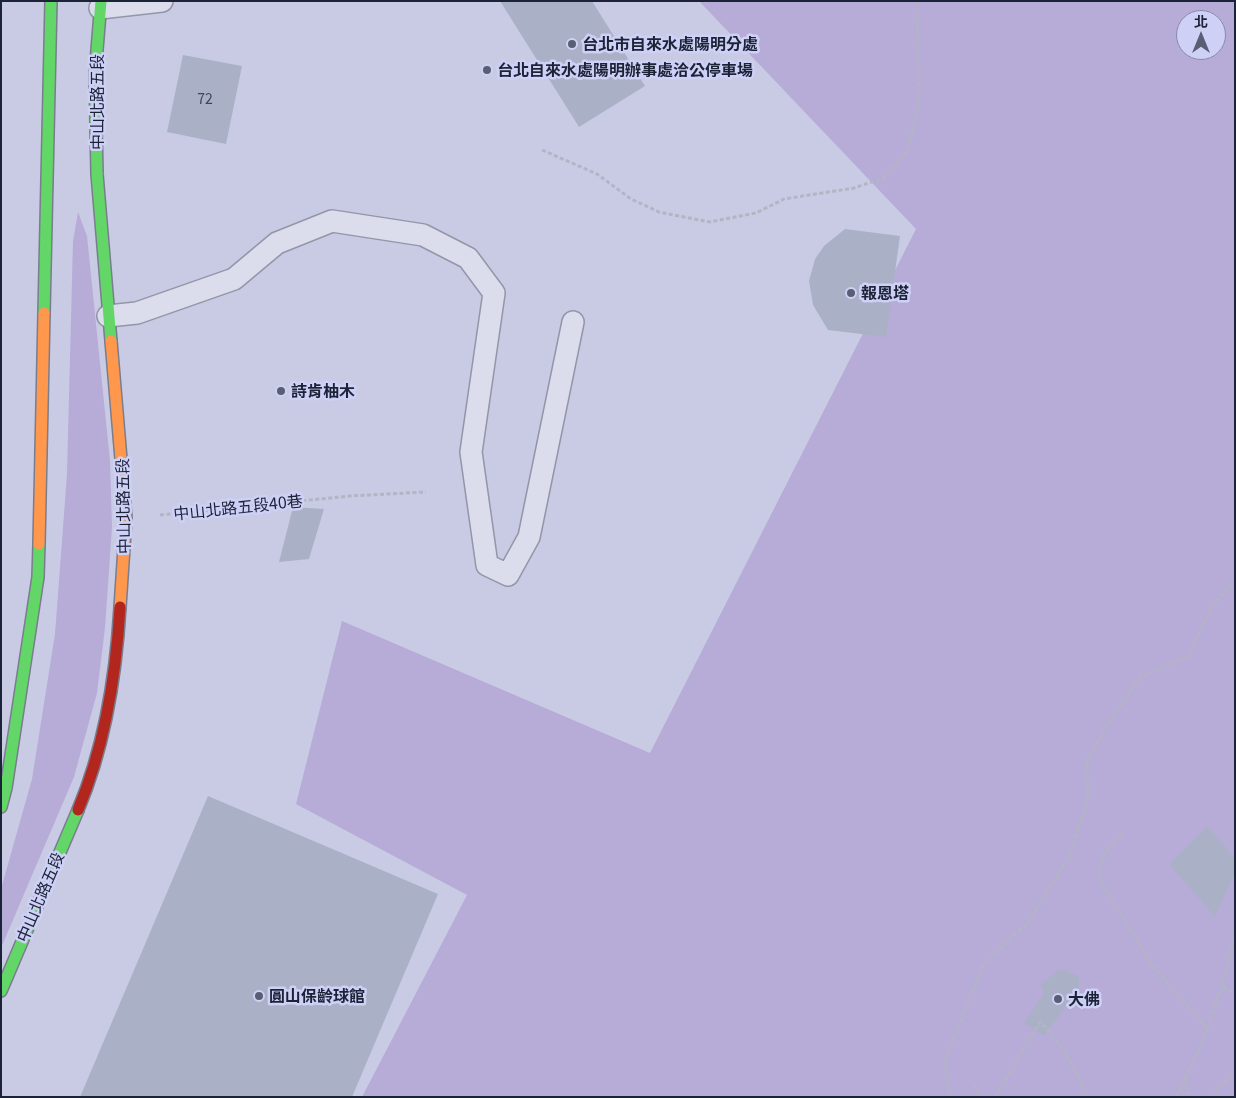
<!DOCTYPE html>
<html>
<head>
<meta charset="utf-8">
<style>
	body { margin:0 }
	#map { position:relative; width:1236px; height:1098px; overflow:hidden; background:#c9cbe4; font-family:Georgia,"Noto Sans TC",serif }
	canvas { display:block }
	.frame { position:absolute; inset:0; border:2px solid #1b2336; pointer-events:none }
	.north { position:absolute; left:1176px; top:10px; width:50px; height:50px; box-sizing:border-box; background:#ced0f6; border:1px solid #868ba9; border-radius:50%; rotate:0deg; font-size:14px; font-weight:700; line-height:20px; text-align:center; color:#1b2336 }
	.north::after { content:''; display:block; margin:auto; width:18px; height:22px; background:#585e73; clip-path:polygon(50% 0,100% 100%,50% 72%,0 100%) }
</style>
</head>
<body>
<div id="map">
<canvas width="1236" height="1098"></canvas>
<div class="frame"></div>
<div class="north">北</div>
</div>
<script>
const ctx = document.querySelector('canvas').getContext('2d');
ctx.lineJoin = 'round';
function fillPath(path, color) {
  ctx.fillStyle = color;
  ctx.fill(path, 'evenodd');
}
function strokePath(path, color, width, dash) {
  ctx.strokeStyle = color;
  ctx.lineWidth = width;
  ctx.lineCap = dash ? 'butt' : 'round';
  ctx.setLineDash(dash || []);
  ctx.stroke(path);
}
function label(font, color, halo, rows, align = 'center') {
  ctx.font = font + ' Georgia,"Noto Sans TC",serif';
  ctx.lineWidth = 5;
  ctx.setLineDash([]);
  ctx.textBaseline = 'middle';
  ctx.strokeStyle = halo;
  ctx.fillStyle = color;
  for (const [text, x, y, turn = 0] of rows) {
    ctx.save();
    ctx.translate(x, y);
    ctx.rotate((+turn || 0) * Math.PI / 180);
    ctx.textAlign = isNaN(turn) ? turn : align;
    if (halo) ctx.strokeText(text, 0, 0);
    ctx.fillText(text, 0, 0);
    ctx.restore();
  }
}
fillPath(new Path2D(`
	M699,1H1235V1097H362L467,895L296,804L342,621L650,753L916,229ZM1186,20H1216V50H1186Z
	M78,212L87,236L110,461L112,527L105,628L97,693L74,777L1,948V889L32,779L55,634L67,474L73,241Z`), '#b6acd7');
fillPath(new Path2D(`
	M500,1H592L645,86L579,127Z
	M183,55L242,66L226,144L167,132Z
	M845,229L900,236L886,337L828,330L813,305L809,281L815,259L824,246Z
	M293,507L324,509L309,559L279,562Z
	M208,796L438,894L352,1097H80Z
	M1207,826L1235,858V872L1215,917L1169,864Z
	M1058,970H1065L1079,976V986L1074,1006H1066L1044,1036L1024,1023L1045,992L1041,988V984Z`), '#aab1c7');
const lane = new Path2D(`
	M100,8L162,1
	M108,316L137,313L234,279L277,243L332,221L423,235L468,258L494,293L471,452L487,565L508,575L529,537L573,322`);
const fast = new Path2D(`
	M101,1L95,74L97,174L111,341
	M44,313L51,1
	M1,807L6,788L38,577L39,544
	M1,991L78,810`);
const slow = new Path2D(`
	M111,341L126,518L120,607
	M39,544L44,313`);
const jam = new Path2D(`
	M78,810C105,746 116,677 120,607`);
strokePath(lane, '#9396a8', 24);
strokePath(fast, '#7a7d8e', 14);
strokePath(slow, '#7a7d8e', 14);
strokePath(jam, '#7a7d8e', 14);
strokePath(new Path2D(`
	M542,150L597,174L631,199L659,212L710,222L756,213L784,199L854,188L883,178L908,151L919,101L917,1
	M160,515L350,496L426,492
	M1122,833L1104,854L1098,877L1150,962L1207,1029
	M1223,987L1235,992
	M1186,1079L1187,1090L1192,1097
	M974,1085L979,1097
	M950,1097L945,1061L983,965L1028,922L1070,855L1088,799L1087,760L1111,719L1140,677L1188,656L1213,604L1235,581
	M995,1097L1040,1022C1063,1044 1075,1068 1087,1097
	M1176,1097C1205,1044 1222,992 1235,933
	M1211,1097L1235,1071`), '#b2b5c4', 3, [4, 2.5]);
strokePath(lane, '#dbdcec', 21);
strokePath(fast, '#63d668', 11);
strokePath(slow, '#ff974d', 11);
strokePath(jam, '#b3261e', 11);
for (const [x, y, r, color] of [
	[572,44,5,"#585e73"],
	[487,70,5,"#585e73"],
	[851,293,5,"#585e73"],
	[281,391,5,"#585e73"],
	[259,996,5,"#585e73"],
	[1058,999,5,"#585e73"]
]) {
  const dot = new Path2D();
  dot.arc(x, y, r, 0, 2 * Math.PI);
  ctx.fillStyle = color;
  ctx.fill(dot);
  strokePath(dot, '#ced0f6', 2);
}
label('14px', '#3f465a', null, [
	["72",205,99]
]);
label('bold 16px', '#1b2336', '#ced0f6', [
	["台北市自來水處陽明分處",582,44],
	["台北自來水處陽明辦事處洽公停車場",497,70],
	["報恩塔",861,293],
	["詩肯柚木",291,391],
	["圓山保齡球館",269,996],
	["大佛",1068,999]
], 'left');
label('16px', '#1b2336', '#ced0f6', [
	["中山北路五段",97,102,-90],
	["中山北路五段",123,506,-91],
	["中山北路五段40巷",238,507,-6],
	["中山北路五段",40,897,-67]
]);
</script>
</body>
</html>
